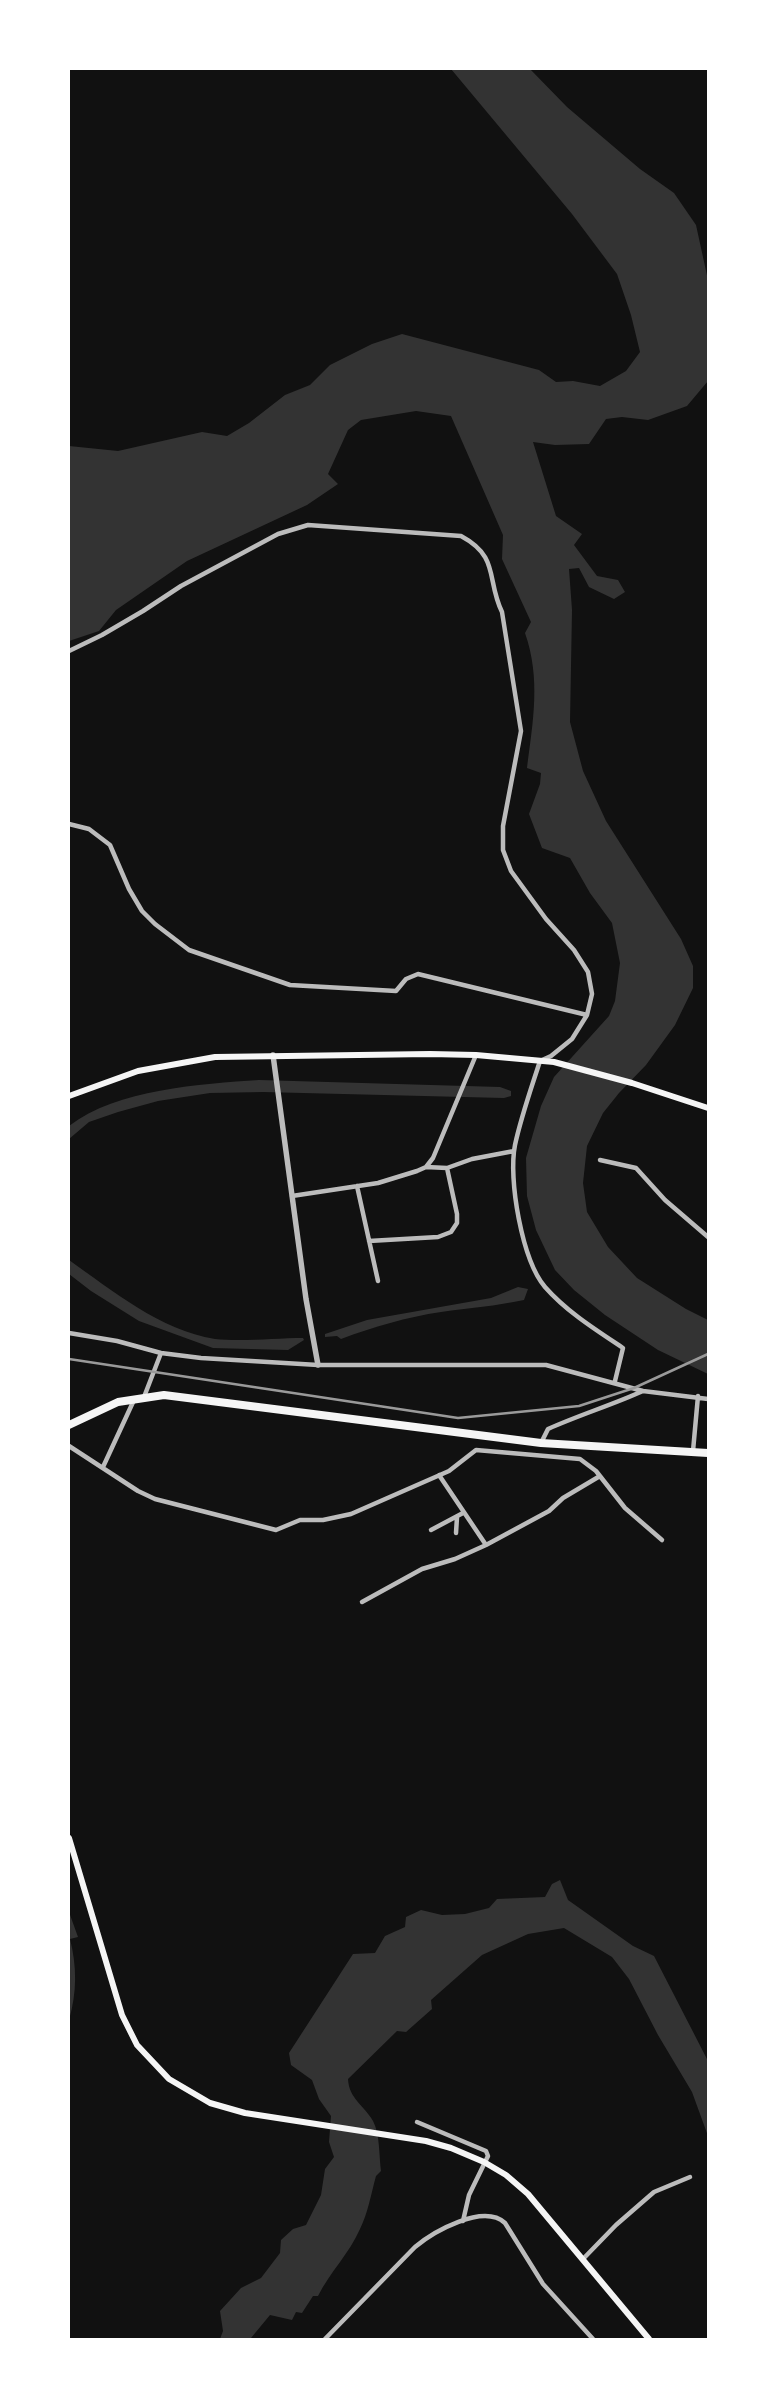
<!DOCTYPE html>
<html>
<head>
<meta charset="utf-8">
<style>
	body { margin:0 }
	#map { position:relative; width:777px; height:2408px; overflow:hidden; background:#111; font-family:"PT Sans",sans-serif }
	canvas { display:block }
	.frame { position:absolute; inset:0; border:70px solid #fff; pointer-events:none }
</style>
</head>
<body>
<div id="map">
<canvas width="777" height="2408"></canvas>
<div class="frame"></div>
</div>
<script>
const ctx = document.querySelector('canvas').getContext('2d');
ctx.lineJoin = 'round';
function fillPath(path, color) {
  ctx.fillStyle = color;
  ctx.fill(path, 'evenodd');
}
function strokePath(path, color, width, dash) {
  ctx.strokeStyle = color;
  ctx.lineWidth = width;
  ctx.lineCap = dash ? 'butt' : 'round';
  ctx.setLineDash(dash || []);
  ctx.stroke(path);
}
fillPath(new Path2D(`
	M451,69H530L567,107L640,169L674,193L696,225L708,280V381L687,406L648,420L622,417L606,419L589,444L555,445L533,442L556,516L582,534L574,545L597,576L618,580L625,592L614,599L589,587L579,568L569,569L572,610L570,722L583,771L606,821L681,939L693,966V988L675,1025L646,1065L619,1093L603,1113L587,1146L583,1183L587,1212L608,1247L637,1278L686,1309L708,1320V1374L658,1350L605,1315L574,1290L555,1270L536,1230L527,1196L526,1158L541,1106L554,1077L609,1016L615,1001L620,963L612,923L590,893L570,858L542,848L529,814L540,784L541,773L527,768C533,721 541,679 525,633L531,622L502,559L503,535L451,416L416,411L361,420L348,430L328,474L338,484L307,505L187,561L116,610L99,631L69,641V446L118,451L202,432L227,436L249,423L285,395L310,385L330,365L372,344L402,334L539,370L556,382L573,381L600,386L626,371L640,352L631,315L617,274L572,214Z
	M259,1080L500,1087L511,1091V1096L504,1098L263,1092L210,1093L158,1101L118,1112L89,1122L69,1139V1126C117,1089 201,1084 259,1080Z
	M69,1260C113,1291 160,1330 215,1339C241,1342 277,1338 303,1338L304,1340L288,1350L213,1348L139,1321L91,1291L69,1274Z
	M518,1287L528,1289L524,1300C496,1306 469,1308 441,1312C407,1317 373,1327 341,1339L337,1336L325,1337V1334L367,1320L491,1298Z
	M560,1880L568,1900L633,1946L654,1956L708,2061V2136L692,2092L658,2035L629,1979L612,1957L564,1928L528,1934L482,1955L431,2000L432,2009L406,2032L397,2031L348,2079C349,2099 364,2105 373,2121C380,2134 379,2156 381,2171L376,2176C371,2194 368,2213 360,2229C349,2254 330,2272 318,2296H313L302,2313L296,2312L292,2320L270,2315L251,2338L252,2339H220L223,2331L220,2311L241,2288L261,2278L280,2253L281,2240L293,2229L306,2225L321,2195L325,2169L334,2157L329,2142L331,2116L319,2099L312,2080L291,2065L289,2053L353,1954L375,1953L385,1936L405,1927L406,1917L421,1910L442,1915L465,1914L489,1908L497,1899L545,1897L552,1884Z
	M69,1912L78,1937L70,1939C77,1967 77,1992 69,2020Z`), '#333');
strokePath(new Path2D(`
	M69,651L102,635L143,611L181,586L278,534L308,525L461,536C500,557 486,579 502,612L521,731L503,826V850L511,871L546,919L574,950L588,972L592,994L587,1015L572,1039L551,1056L540,1061C531,1089 521,1117 515,1145C508,1179 522,1260 545,1287C567,1312 596,1330 623,1348L615,1381
	M69,824L89,829L110,845L129,889L142,911L155,924L189,950L290,985L396,991L406,979L418,974L587,1015
	M600,1160L636,1168L665,1200L708,1237
	M426,1167L447,1168L472,1159L514,1151
	M357,1186L378,1281
	M292,1196L378,1183L417,1171L426,1167L433,1158L476,1055
	M369,1241L438,1237L451,1232L457,1223V1214L447,1168
	M69,1333L117,1341L161,1353L201,1358L318,1365H546L643,1391L708,1399
	M144,1397L161,1353
	M541,1443L548,1429C579,1415 612,1405 643,1391
	M69,1446L138,1491L155,1499L276,1530L300,1520H323L351,1514L449,1471L476,1450L580,1459L596,1471L625,1508L662,1540
	M693,1451L698,1396
	M103,1467L134,1400
	M439,1475L486,1545
	M431,1530L463,1513
	M456,1533L457,1517
	M362,1602L422,1569L455,1559L486,1545L549,1511L563,1498L600,1476
	M417,2122L486,2151L488,2156L469,2195L463,2221
	M583,2259L616,2225L654,2192L690,2177
	M325,2339L415,2247C433,2232 483,2203 505,2223L543,2284L593,2339`), '#bcbcbc', 4.5);
strokePath(new Path2D(`
	M273,1055L306,1299L318,1365`), '#bcbcbc', 5.5);
strokePath(new Path2D(`
	M69,1096L138,1071L215,1057L430,1054L476,1055L554,1062L632,1083L708,1108
	M69,1838L122,2015L137,2045L169,2079L210,2103L245,2113L426,2141L451,2148L484,2162L506,2175L528,2194L649,2339`), '#f5f5f5', 6);
strokePath(new Path2D(`
	M69,1425L118,1402L164,1395L541,1443L708,1453`), '#f5f5f5', 8);
strokePath(new Path2D(`
	M69,1359L458,1418L579,1406L634,1388L708,1354`), '#9a9a9a', 2.5);
</script>
</body>
</html>
